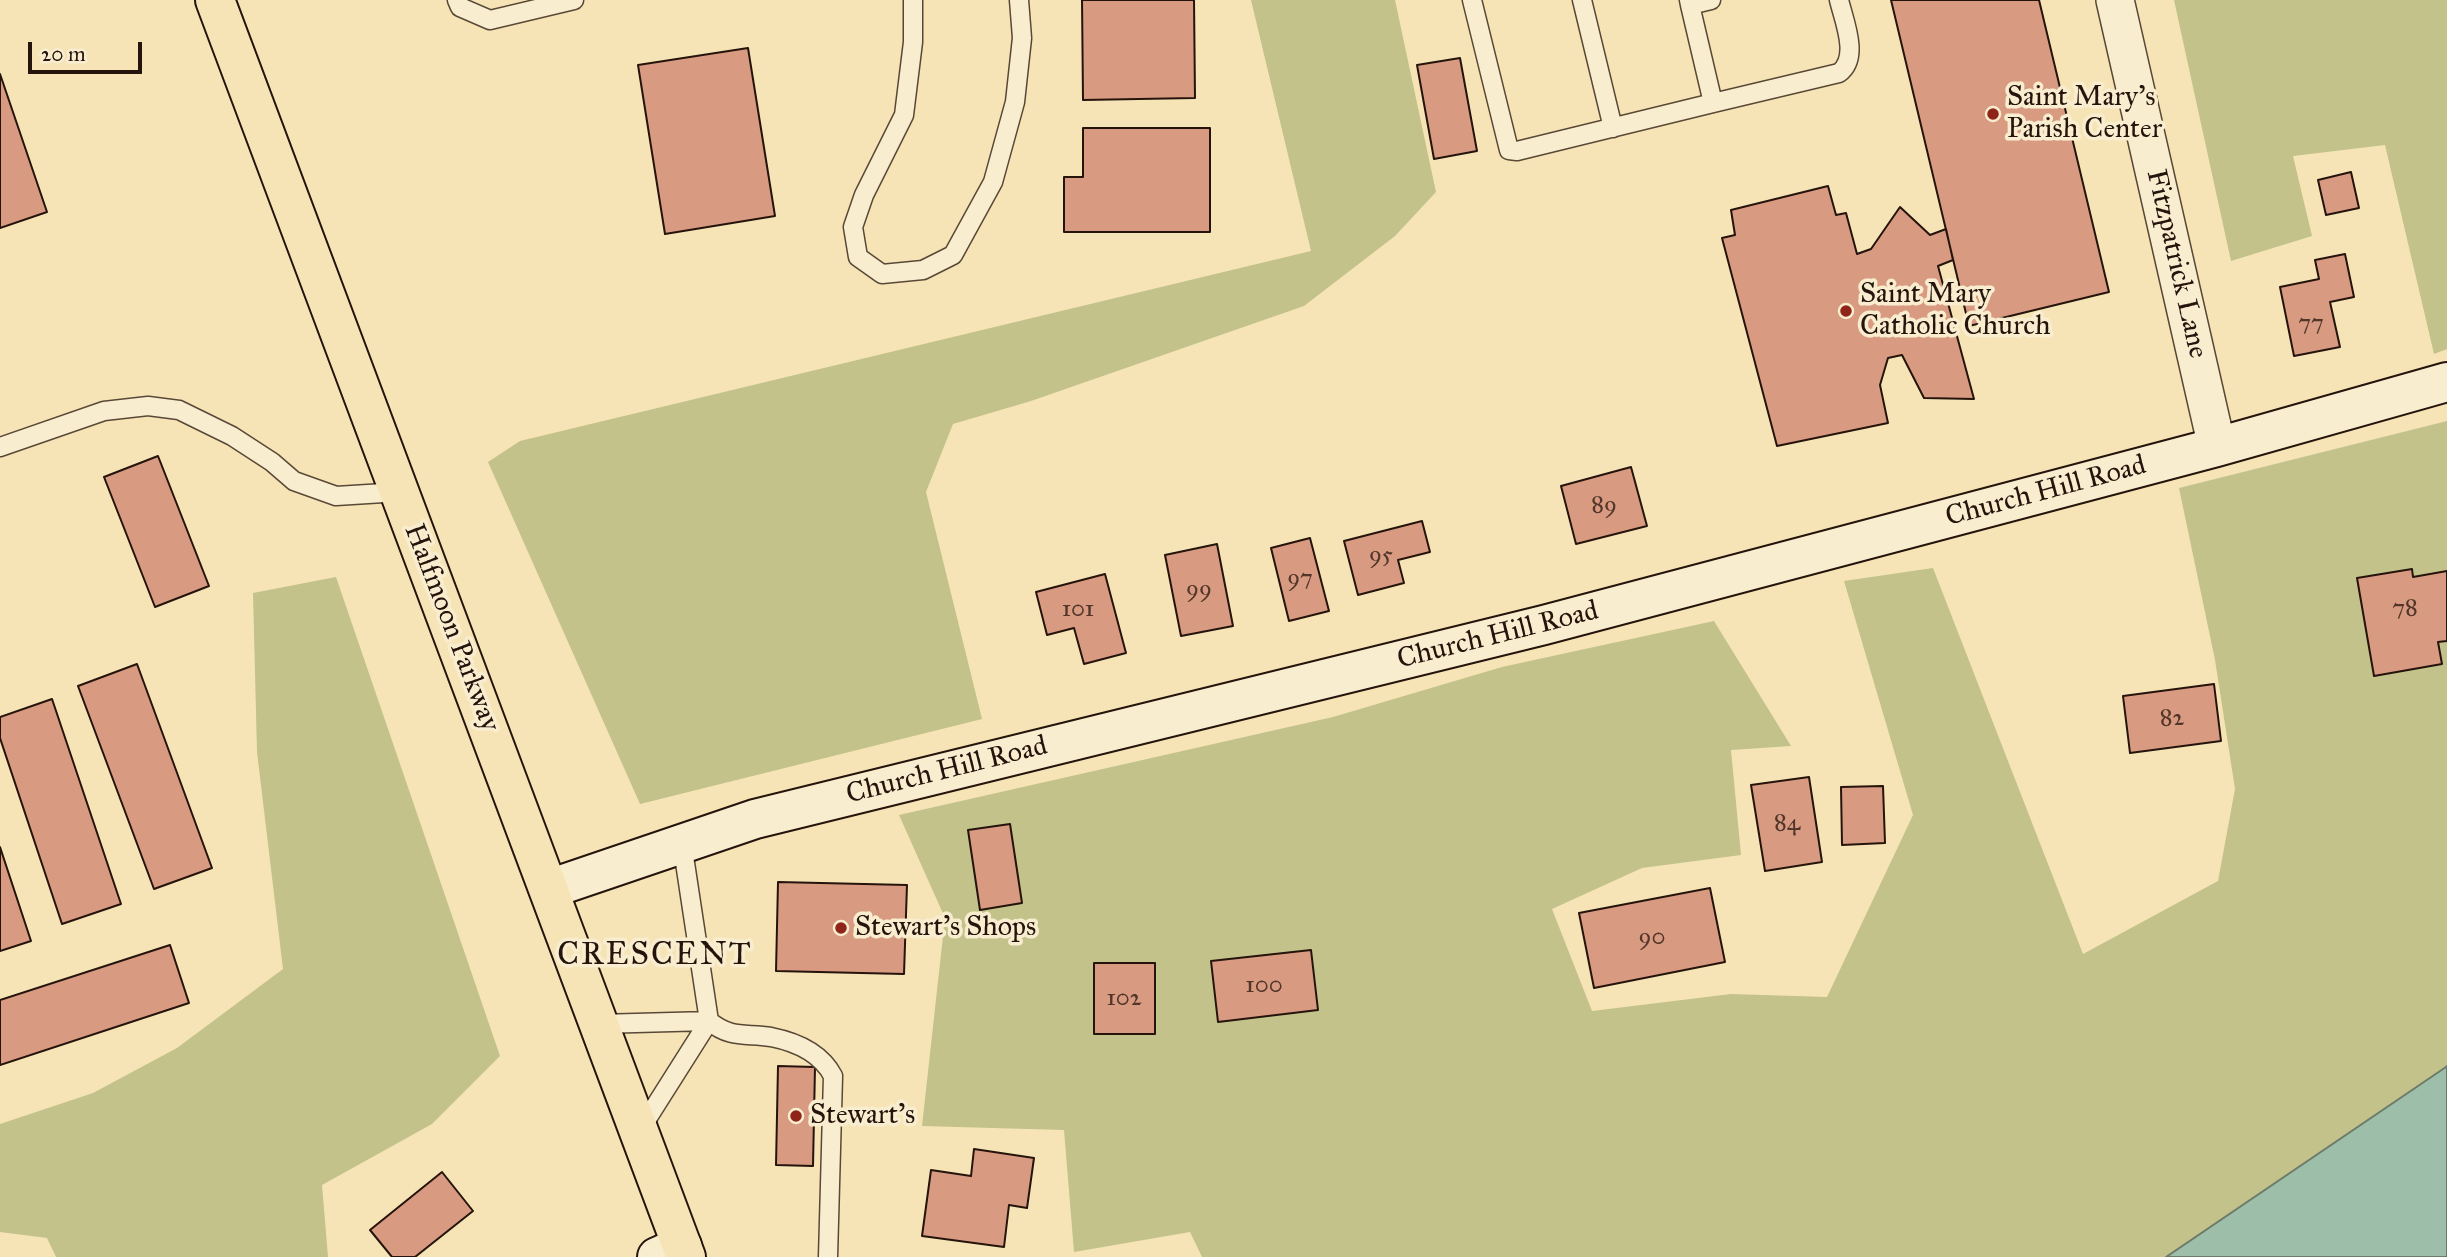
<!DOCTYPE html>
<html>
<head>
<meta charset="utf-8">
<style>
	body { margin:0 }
	#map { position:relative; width:2447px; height:1257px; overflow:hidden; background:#f6e4b6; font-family:"IM FELL Great Primer",serif }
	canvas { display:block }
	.scale { position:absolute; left:28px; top:42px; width:114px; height:32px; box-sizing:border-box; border:4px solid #25140c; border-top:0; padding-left:9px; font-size:21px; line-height:24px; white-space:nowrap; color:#25140c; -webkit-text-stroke:5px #f9edd0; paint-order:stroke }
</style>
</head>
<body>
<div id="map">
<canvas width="2447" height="1257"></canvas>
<div class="scale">20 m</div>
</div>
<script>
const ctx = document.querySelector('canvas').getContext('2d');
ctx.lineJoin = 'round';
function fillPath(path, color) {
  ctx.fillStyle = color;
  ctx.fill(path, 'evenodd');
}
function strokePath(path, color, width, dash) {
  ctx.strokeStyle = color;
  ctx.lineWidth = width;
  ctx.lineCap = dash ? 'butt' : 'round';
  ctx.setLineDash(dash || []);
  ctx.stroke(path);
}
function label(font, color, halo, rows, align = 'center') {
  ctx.font = font + ' "IM FELL Great Primer",serif';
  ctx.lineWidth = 7;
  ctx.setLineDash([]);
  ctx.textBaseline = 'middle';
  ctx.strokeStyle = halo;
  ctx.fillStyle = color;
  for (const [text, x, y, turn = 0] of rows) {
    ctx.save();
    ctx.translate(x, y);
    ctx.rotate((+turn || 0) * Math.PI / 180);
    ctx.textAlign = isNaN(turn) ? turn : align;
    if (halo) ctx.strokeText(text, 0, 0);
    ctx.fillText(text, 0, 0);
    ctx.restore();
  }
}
fillPath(new Path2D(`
	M1251,0H1395L1436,192L1395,236L1304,306L1031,401L953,424L926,492L982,719L640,804L488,462L520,441L1311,251Z
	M2174,0H2447V349L2434,354L2385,145L2293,156L2312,236L2231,261Z
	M2447,421V1066L2166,1257H1202L1190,1232L1074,1252L1064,1130L922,1126L945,918L899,815L1333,717L1502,667L1714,621L1791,746L1731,750L1741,855L1642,868L1552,909L1592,1011L1731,994L1827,997L1913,815L1844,581L1933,568L2083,954L2218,881L2235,789L2215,660L2179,488Z
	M336,577L500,1056L432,1124L322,1185L328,1257H56L47,1238L0,1232V1124L93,1093L177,1048L283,969L257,752L253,593Z`), '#c2c28a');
const water = new Path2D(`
	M2447,1066V1257H2166L2446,1067Z`);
fillPath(water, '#9dbfa9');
strokePath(water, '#6d7b6a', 2);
const building = new Path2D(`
	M1082,0H1194L1195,98L1083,100Z
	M1891,0H2039L2109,292L1969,326Z
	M748,48L775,216L665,234L638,65Z
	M1460,58L1477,151L1434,159L1417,65Z
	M0,74L47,212L0,228Z
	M1083,128H1210V232H1064V177H1083Z
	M2351,172L2359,208L2326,215L2318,180Z
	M1828,186L1836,215L1846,213L1857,254L1871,249L1900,207L1930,235L1946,229L1953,260L1938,266L1974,399L1924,398L1902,355L1888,358L1880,385L1888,423L1777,446L1722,238L1735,235L1731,210Z
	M2345,254L2354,297L2330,302L2340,347L2294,356L2280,287L2319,279L2315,260Z
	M158,456L209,586L155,607L104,477Z
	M1631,467L1647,526L1576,544L1561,486Z
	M1422,521L1430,552L1398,560L1404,583L1358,595L1344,541Z
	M1310,538L1329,611L1289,621L1271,548Z
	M1217,544L1233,626L1181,636L1165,555Z
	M2412,569L2413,577L2447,571V641L2438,642L2442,664L2374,676L2357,578Z
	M1105,574L1126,653L1084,664L1074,628L1047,635L1036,592Z
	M137,664L212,868L154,889L78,686Z
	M2214,684L2221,741L2130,753L2123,696Z
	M52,699L121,904L62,924L0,738V717Z
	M1809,777L1822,862L1765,871L1751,785Z
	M1883,786L1885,843L1842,845L1841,787Z
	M1010,824L1022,903L980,910L968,830Z
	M0,847L31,941L0,951Z
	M778,882L907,885L904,974L776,971Z
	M1710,888L1725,962L1594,988L1579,913Z
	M170,945L189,1003L0,1065V1000Z
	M1311,950L1318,1010L1218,1022L1211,961Z
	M1094,963H1155V1034H1094Z
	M778,1066L815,1067L813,1166L776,1165Z
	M974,1149L1034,1158L1027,1208L1009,1205L1004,1247L922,1236L931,1170L971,1176Z
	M442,1172L473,1211L415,1257H392L370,1230Z`);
fillPath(building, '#d89a81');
strokePath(building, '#25140c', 2);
const lane = new Path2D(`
	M457,0L460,7L490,20L574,0
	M913,0V42L904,115L864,195L853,227L858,257L882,274L923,270L953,255L993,182L1015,102L1022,38L1019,0
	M1472,0L1509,150L1517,151L1713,103
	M1582,0L1613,128
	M1689,0L1690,5L1711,0
	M1690,5L1713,103L1839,73C1860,58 1844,21 1839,0
	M0,447L104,411L148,406L179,410L232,436L272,462L294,481L336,496L400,492
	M682,843L709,1021C731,1039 745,1033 771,1037C796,1042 821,1053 833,1076L828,1257
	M599,1024L709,1021
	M640,1130L709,1021`);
const street = new Path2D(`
	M2115,0L2217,447`);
const secondary = new Path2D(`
	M549,889L755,819L1544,625L2217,447L2447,382
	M657,1257L682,1246`);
const primary = new Path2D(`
	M215,0L686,1257`);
strokePath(lane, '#594836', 21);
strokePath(street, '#594836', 40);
strokePath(secondary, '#25140c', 42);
strokePath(primary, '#25140c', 42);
strokePath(lane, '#f9edd0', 18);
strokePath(street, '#f9edd0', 37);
strokePath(secondary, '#f9edd0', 38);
strokePath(primary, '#f6e4b6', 38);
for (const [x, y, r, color] of [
	[1993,114,7,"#8f2418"],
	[1846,311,7,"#8f2418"],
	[841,928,7,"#8f2418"],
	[796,1116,7,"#8f2418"]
]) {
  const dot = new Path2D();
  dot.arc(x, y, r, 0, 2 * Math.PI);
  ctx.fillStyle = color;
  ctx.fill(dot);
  strokePath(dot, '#f9edd0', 2.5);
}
label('24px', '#523629', null, [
	["77",2311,324],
	["89",1604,506],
	["95",1381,556],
	["97",1300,579],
	["99",1199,590],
	["78",2405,609],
	["101",1078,610],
	["82",2172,719],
	["84",1787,824],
	["90",1652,938],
	["100",1264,986],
	["102",1124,999]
]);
label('28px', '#25140c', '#f9edd0', [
	["Saint Mary's",2007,98],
	["Parish Center",2007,130],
	["Saint Mary",1860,295],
	["Catholic Church",1860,327],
	["Stewart's Shops",855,928],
	["Stewart's",810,1116]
], 'left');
label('28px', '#25140c', '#f9edd0', [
	["Fitzpatrick Lane",2176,264,77],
	["Church Hill Road",2046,492,-15],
	["Halfmoon Parkway",451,628,69],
	["Church Hill Road",1498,636,-14],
	["Church Hill Road",947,771,-14]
]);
ctx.letterSpacing = '2px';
label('32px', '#25140c', '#f9edd0', [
	["CRESCENT",655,956]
]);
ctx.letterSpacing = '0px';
</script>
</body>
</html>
